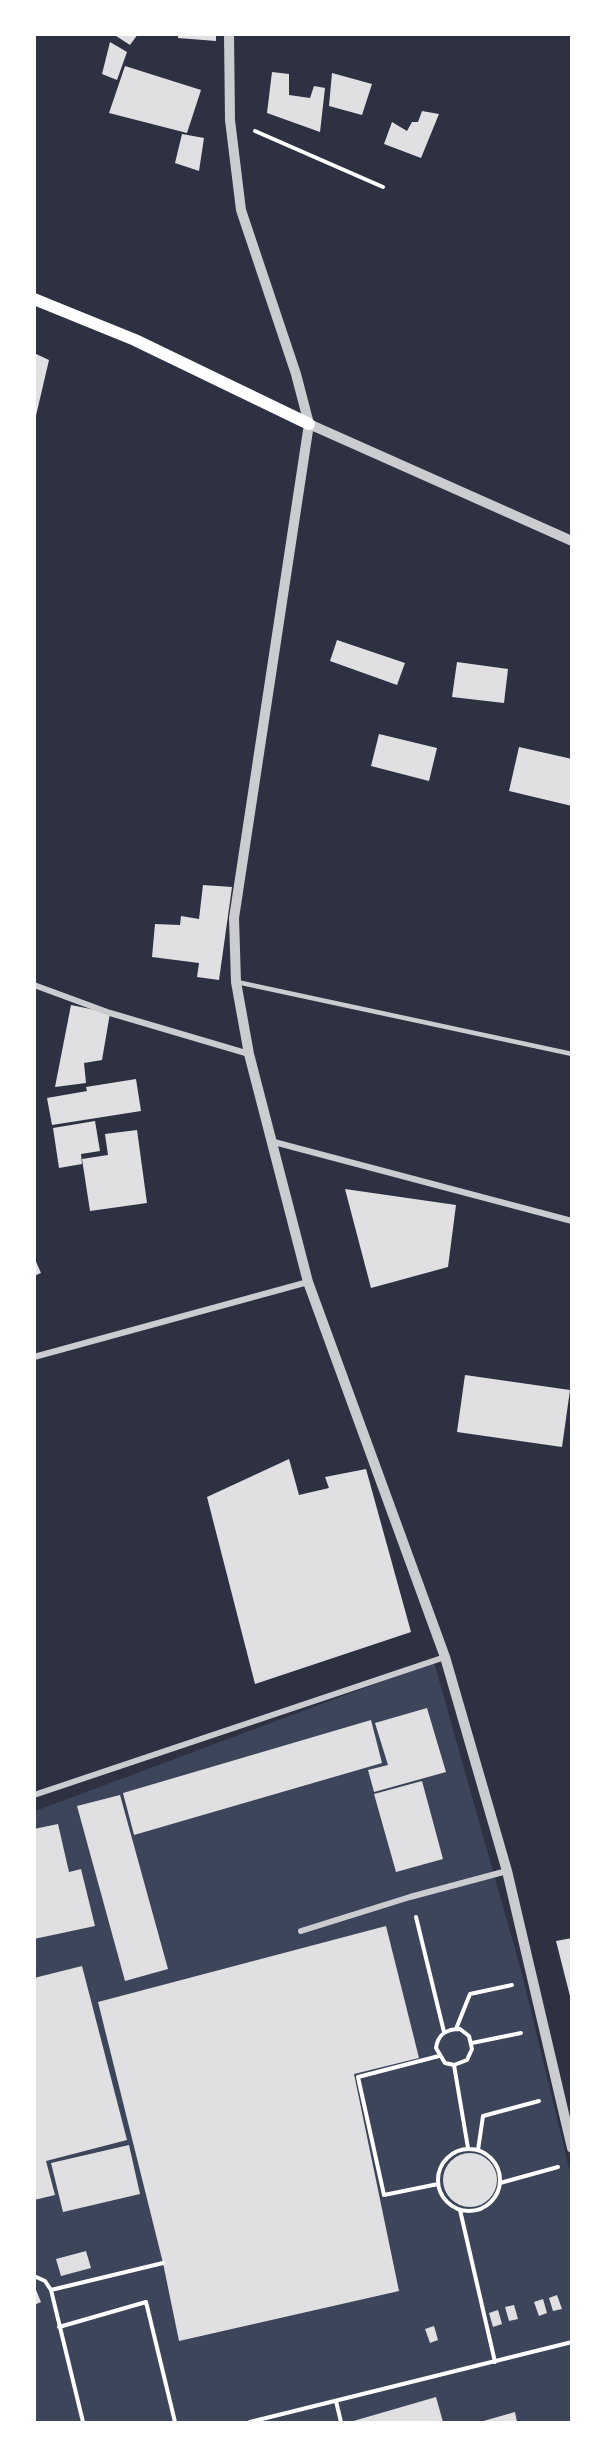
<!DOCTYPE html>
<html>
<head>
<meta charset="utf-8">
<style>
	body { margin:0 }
	#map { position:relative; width:606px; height:2457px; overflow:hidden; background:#2d3142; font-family:"Asap Condensed",sans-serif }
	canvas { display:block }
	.frame { position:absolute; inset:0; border:36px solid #fff; pointer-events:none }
</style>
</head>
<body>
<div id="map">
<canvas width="606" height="2457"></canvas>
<div class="frame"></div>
</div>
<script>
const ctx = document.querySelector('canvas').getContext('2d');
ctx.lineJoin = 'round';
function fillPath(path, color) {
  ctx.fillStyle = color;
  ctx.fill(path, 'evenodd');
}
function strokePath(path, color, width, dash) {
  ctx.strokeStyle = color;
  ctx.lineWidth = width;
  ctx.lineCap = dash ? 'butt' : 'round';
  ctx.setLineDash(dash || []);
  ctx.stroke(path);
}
fillPath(new Path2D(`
	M434,1662L522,1974L571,2176V2422H35V1811Z`), '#3c4559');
fillPath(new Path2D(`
	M113,34H138L130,45Z
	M178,34H216V41L178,38Z
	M110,42L127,52L117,80L102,74Z
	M125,66L201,90L187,133L109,113Z
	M272,72L289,74V95L310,98L314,86L325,88L320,132L267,113Z
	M332,73L372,84L362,115L329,106Z
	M422,111L439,114L421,158L384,144L392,122L407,131L412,122H418Z
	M182,134L204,138L199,171L175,163Z
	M34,353L49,360L35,420H34Z
	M337,640L405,663L397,685L330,661Z
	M457,662L508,669L504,703L452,697Z
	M379,734L437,748L429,781L371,766Z
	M519,747L572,759V806L509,791Z
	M203,885L232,887L219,980L197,977L199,963L152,957L155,924L180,925L181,916L199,919Z
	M71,1005L110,1013L102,1060L84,1063L86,1083L55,1087Z
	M136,1079L141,1111L52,1125L47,1098L87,1091L86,1087Z
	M95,1121L100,1151L81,1154L82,1164L59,1168L53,1128Z
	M137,1130L147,1203L90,1211L82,1159L108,1155L105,1134Z
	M345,1189L456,1205L448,1267L371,1288Z
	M34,1257L41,1273L34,1276Z
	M465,1375L570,1390L562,1447L457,1432Z
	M289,1459L299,1495L329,1488L325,1477L366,1469L411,1632L255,1684L207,1497Z
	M427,1708L446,1772L374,1792L368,1770L388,1765L375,1723Z
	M371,1720L382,1763L134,1835L123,1793Z
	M422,1781L443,1859L396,1872L374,1794Z
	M120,1795L168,1969L125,1981L77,1806Z
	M58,1824L69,1872L81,1869L95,1926L34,1939V1829Z
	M386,1926L419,2058L354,2074L399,2291L179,2341L163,2263L98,2002Z
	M572,1938V2000H571L556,1941Z
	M82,1966L127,2140L46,2161L55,2195L34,2200V1978Z
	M129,2145L140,2194L63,2212L51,2163Z
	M443 2180a27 27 0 1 1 54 0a27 27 0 1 1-54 0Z
	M86,2251L91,2268L61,2276L56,2259Z
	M34,2285L41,2302L34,2305Z
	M557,2295L562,2309L553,2311L549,2298Z
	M543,2299L547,2313L539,2316L534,2302Z
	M514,2305L518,2319L509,2321L505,2307Z
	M498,2310L502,2324L493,2327L489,2313Z
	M434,2326L438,2340L430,2343L425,2329Z
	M436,2397L443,2422H350Z
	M515,2412L517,2422H480Z`), '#e0e0e3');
strokePath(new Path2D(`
	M255,131L383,187
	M416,1917L444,2032
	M456,2029L470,1994L512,1985
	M472,2043L521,2033
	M454,2065L467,2060L472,2049L469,2036L460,2029C446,2029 438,2034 436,2048L445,2063L454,2065L468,2148
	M438 2180a31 31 0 1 1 62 0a31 31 0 1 1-62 0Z
	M478,2150L483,2116L539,2101
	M500,2183L558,2167
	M438,2184L384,2195L358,2077L439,2056
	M460,2210L495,2362
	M34,2276L45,2281L51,2290L83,2422
	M51,2290L163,2263
	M59,2327L146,2302L175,2422
	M336,2401L341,2422
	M250,2422L572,2342`), '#fff', 4);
strokePath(new Path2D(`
	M237,982L572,1054`), '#caccd0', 4.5);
strokePath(new Path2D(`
	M34,985L110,1013L249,1054
	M274,1142L572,1221
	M34,1357L308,1282
	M34,1795L445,1657
	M301,1931L410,1897L507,1871`), '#caccd0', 6);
strokePath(new Path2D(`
	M229,34L230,120L241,210L296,374L309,424L234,918L236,982L249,1054L308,1282L445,1657L507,1871L572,2148
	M309,424L572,541`), '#caccd0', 10);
strokePath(new Path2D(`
	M34,299L135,340L309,424`), '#fff', 12);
</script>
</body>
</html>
